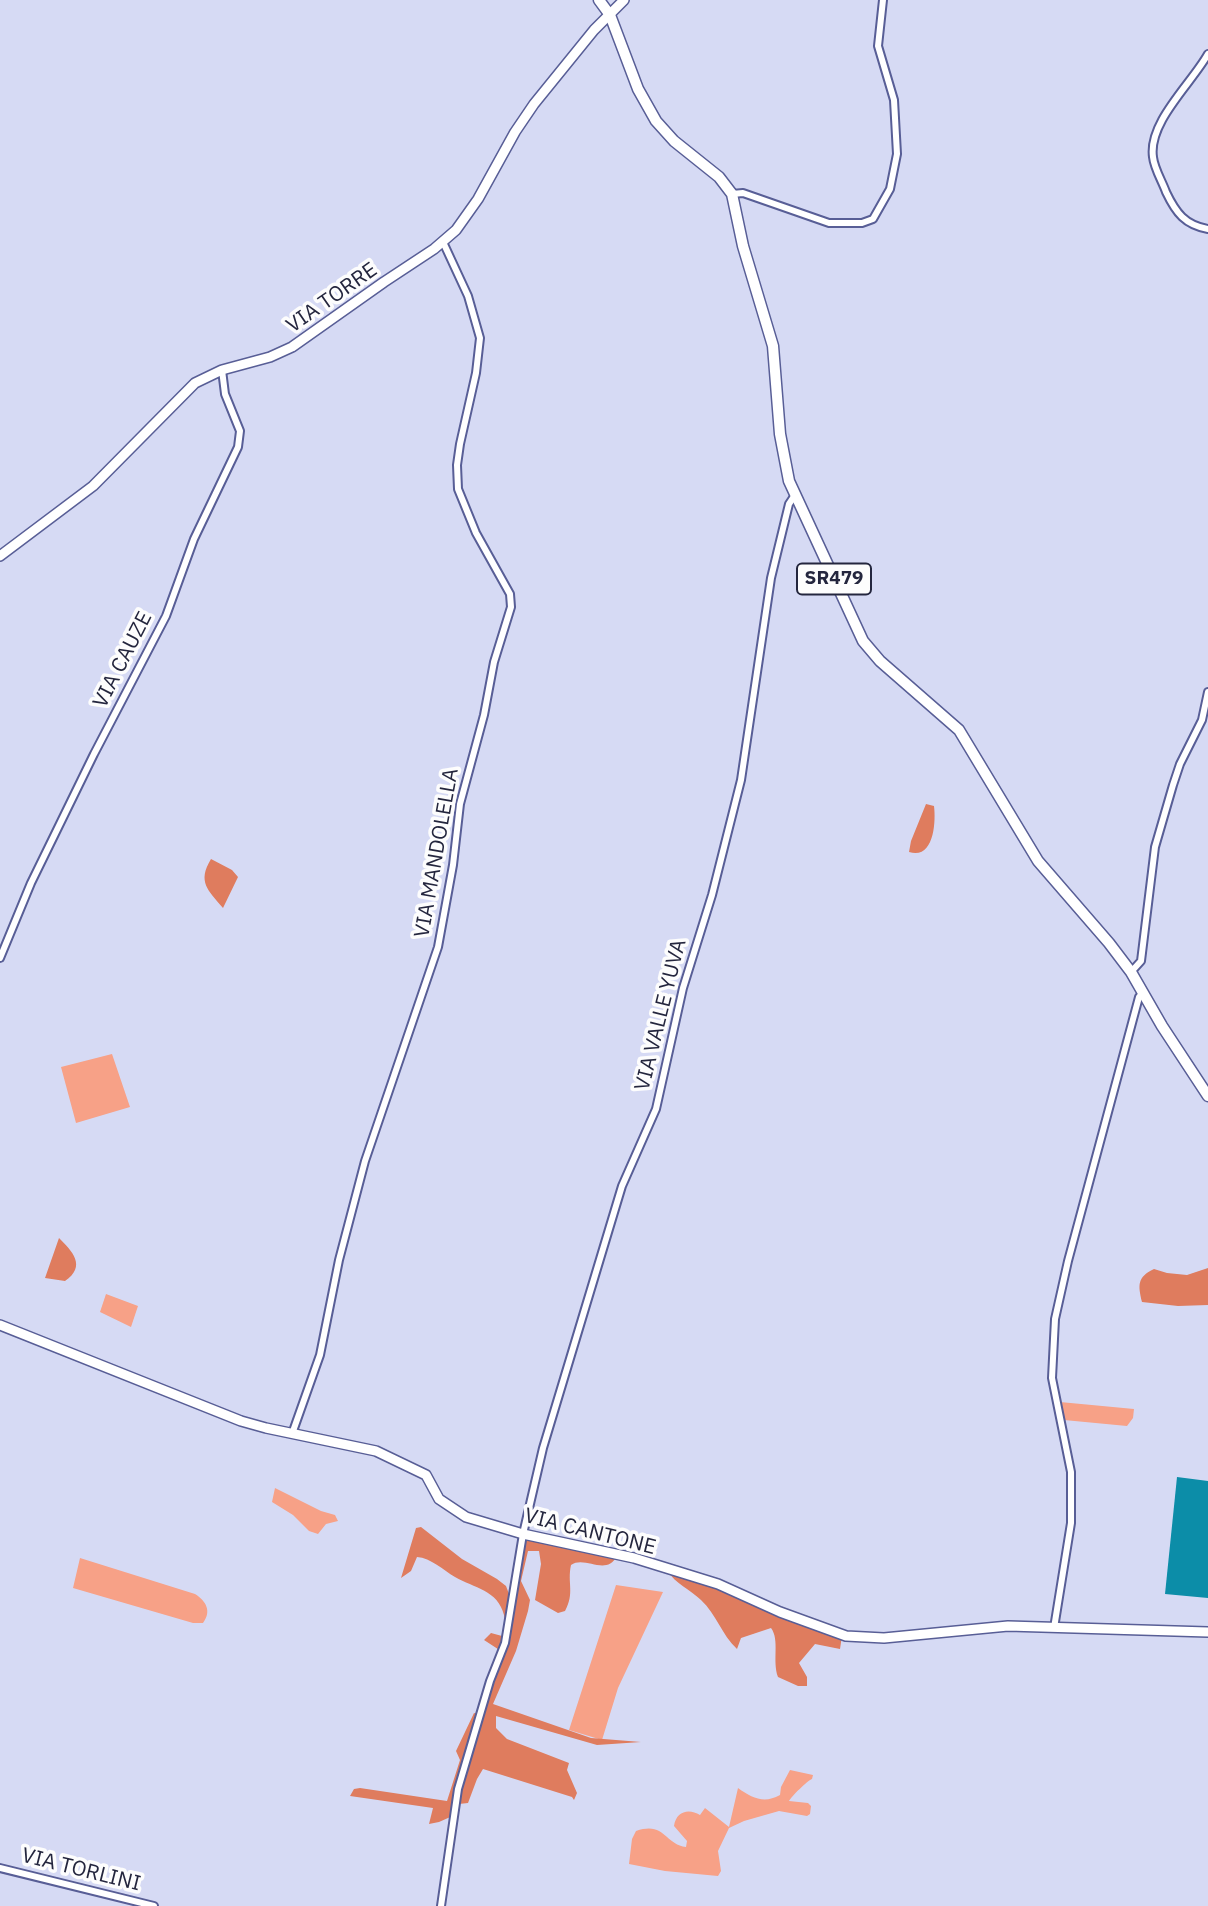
<!DOCTYPE html>
<html>
<head>
<meta charset="utf-8">
<style>
	body { margin:0 }
	canvas { display:block; background:#d6daf4 }
</style>
</head>
<body>
<canvas width="1208" height="1906"></canvas>
<script>
const ctx = document.querySelector('canvas').getContext('2d');
ctx.lineJoin = 'round';
function fillPath(path, color) {
  ctx.fillStyle = color;
  ctx.fill(path, 'evenodd');
}
function strokePath(path, color, width, dash) {
  ctx.strokeStyle = color;
  ctx.lineWidth = width;
  ctx.lineCap = dash ? 'butt' : 'round';
  ctx.setLineDash(dash || []);
  ctx.stroke(path);
}
function label(font, color, halo, rows, align = 'center') {
  ctx.font = font + ' "IBM Plex Sans",sans-serif';
  ctx.lineWidth = 7;
  ctx.setLineDash([]);
  ctx.textBaseline = 'middle';
  ctx.strokeStyle = halo;
  ctx.fillStyle = color;
  for (const [text, x, y, turn = 0] of rows) {
    ctx.save();
    ctx.translate(x, y);
    ctx.rotate((+turn || 0) * Math.PI / 180);
    ctx.textAlign = isNaN(turn) ? turn : align;
    if (halo) ctx.strokeText(text, 0, 0);
    ctx.fillText(text, 0, 0);
    ctx.restore();
  }
}
fillPath(new Path2D(`
	M112,1054L130,1107L76,1123L61,1067Z
	M106,1294L138,1306L131,1327L100,1312Z
	M1060,1402L1134,1409L1133,1418L1127,1426L1064,1420Z
	M275,1488L321,1511L335,1515L338,1521L326,1524L318,1534L309,1531L293,1515L272,1502Z
	M80,1558L195,1594C206,1601 212,1611 203,1623H193L73,1588Z
	M616,1585L663,1592L618,1688L602,1740L569,1730Z
	M790,1770L813,1775L812,1779C807,1781 792,1796 789,1801L808,1803L811,1806L810,1814L807,1816L779,1811L744,1821L729,1828L718,1851L721,1871L718,1876L665,1871L629,1864L632,1839L636,1831C665,1821 664,1844 686,1847L687,1841L674,1826C676,1811 689,1808 700,1815L705,1808L729,1827L738,1788C752,1798 764,1804 780,1795L781,1787Z`), '#f7a187');
fillPath(new Path2D(`
	M926,804L934,806C936,822 934,860 909,852L911,841Z
	M211,859L232,870L238,877L223,908C208,890 197,882 211,859Z
	M59,1238C72,1251 87,1266 65,1281L45,1278Z
	M1208,1268V1305L1178,1306L1142,1302C1138,1285 1137,1277 1154,1269L1167,1273L1187,1275Z
	M421,1527L462,1559L497,1579L506,1586L509,1594L515,1596L525,1538L617,1556C606,1577 585,1555 571,1565C567,1583 575,1593 565,1611L558,1613L535,1600L541,1564L539,1551H528L521,1581L530,1600L528,1611L516,1651L493,1704L591,1738L641,1742L597,1745L496,1716V1728L507,1739L569,1763L567,1770L577,1793L574,1800L572,1797L483,1769L477,1779L468,1803L459,1804L457,1814L439,1822L429,1824L433,1808L350,1796L354,1789L360,1788L447,1801L460,1760L456,1751L474,1713L482,1715L491,1683L504,1653L484,1640L491,1633L502,1636C506,1629 506,1622 504,1615C498,1590 474,1588 455,1577C443,1570 431,1558 417,1557L411,1571L401,1578L416,1528Z
	M668,1571L718,1587L842,1636L840,1649L815,1644L799,1663L807,1677V1686H798L778,1677C772,1661 780,1640 771,1628L741,1638L737,1649C721,1634 717,1615 701,1600C691,1590 674,1583 668,1571Z`), '#df7c5e');
fillPath(new Path2D(`
	M1177,1477L1208,1481V1598L1165,1594Z`), '#0c8da8');
const minor = new Path2D(`
	M1208,54C1192,83 1148,122 1153,157C1154,168 1162,181 1166,192C1176,213 1185,225 1208,229
	M732,194L743,193L829,223H862L873,219L890,189L897,154L894,100L878,46L883,0
	M0,958L31,883L94,754L166,616L194,539L238,447L240,431L225,394L222,370
	M1131,972L1141,961L1155,847L1173,785L1180,764L1202,720L1208,692
	M292,1434L320,1355L339,1260L365,1161L438,947L453,865L460,804L484,715L494,662L511,607L510,594L476,533L458,489L457,465L460,444L476,373L480,338L468,296L443,242
	M1054,1628L1071,1523V1472L1052,1378L1055,1319L1068,1261L1139,997L1143,992
	M0,1868L154,1906
	M441,1906L458,1789L490,1681L505,1643L523,1534L543,1448L622,1186L656,1109L683,988L712,895L741,780L771,578L789,504L795,495`);
const secondary = new Path2D(`
	M0,556L93,486L195,383L222,370L270,357L292,347L384,282L434,249L456,230L478,199L515,132L534,104L594,30L624,0
	M0,1325L241,1421L266,1428L376,1451L426,1475L439,1499L466,1517L523,1534L634,1558L718,1584L780,1612L846,1636L884,1638L1008,1626L1208,1632`);
const primary = new Path2D(`
	M599,0L610,15L638,89L656,121L674,141L719,177L732,194L743,246L773,346L780,434L789,481L863,641L880,661L959,730L1038,861L1109,943L1131,972L1162,1026L1208,1096`);
strokePath(minor, '#585e96', 10);
strokePath(secondary, '#585e96', 12);
strokePath(primary, '#585e96', 13);
strokePath(minor, '#fff', 6);
strokePath(secondary, '#fff', 9);
strokePath(primary, '#fff', 10);
for (const [x, y, w] of [
	[834,579,74]
]) {
  const box = new Path2D();
  box.roundRect(x - w / 2, y - 15.5, w, 31, 5);
  ctx.fillStyle = '#fdfdfd';
  ctx.fill(box);
  strokePath(box, '#24263e', 2);
}
label('bold 19px', '#24263e', null, [
	["SR479",834,579]
]);
label('21px', '#24263e', '#fdfdfd', [
	["VIA TORRE",332,298,-35],
	["VIA CAUZE",123,660,-63],
	["VIA MANDOLELLA",437,853,-80],
	["VIA VALLE YUVA",661,1015,-76],
	["VIA CANTONE",590,1532,14],
	["VIA TORLINI",81,1870,14]
]);
</script>
</body>
</html>
